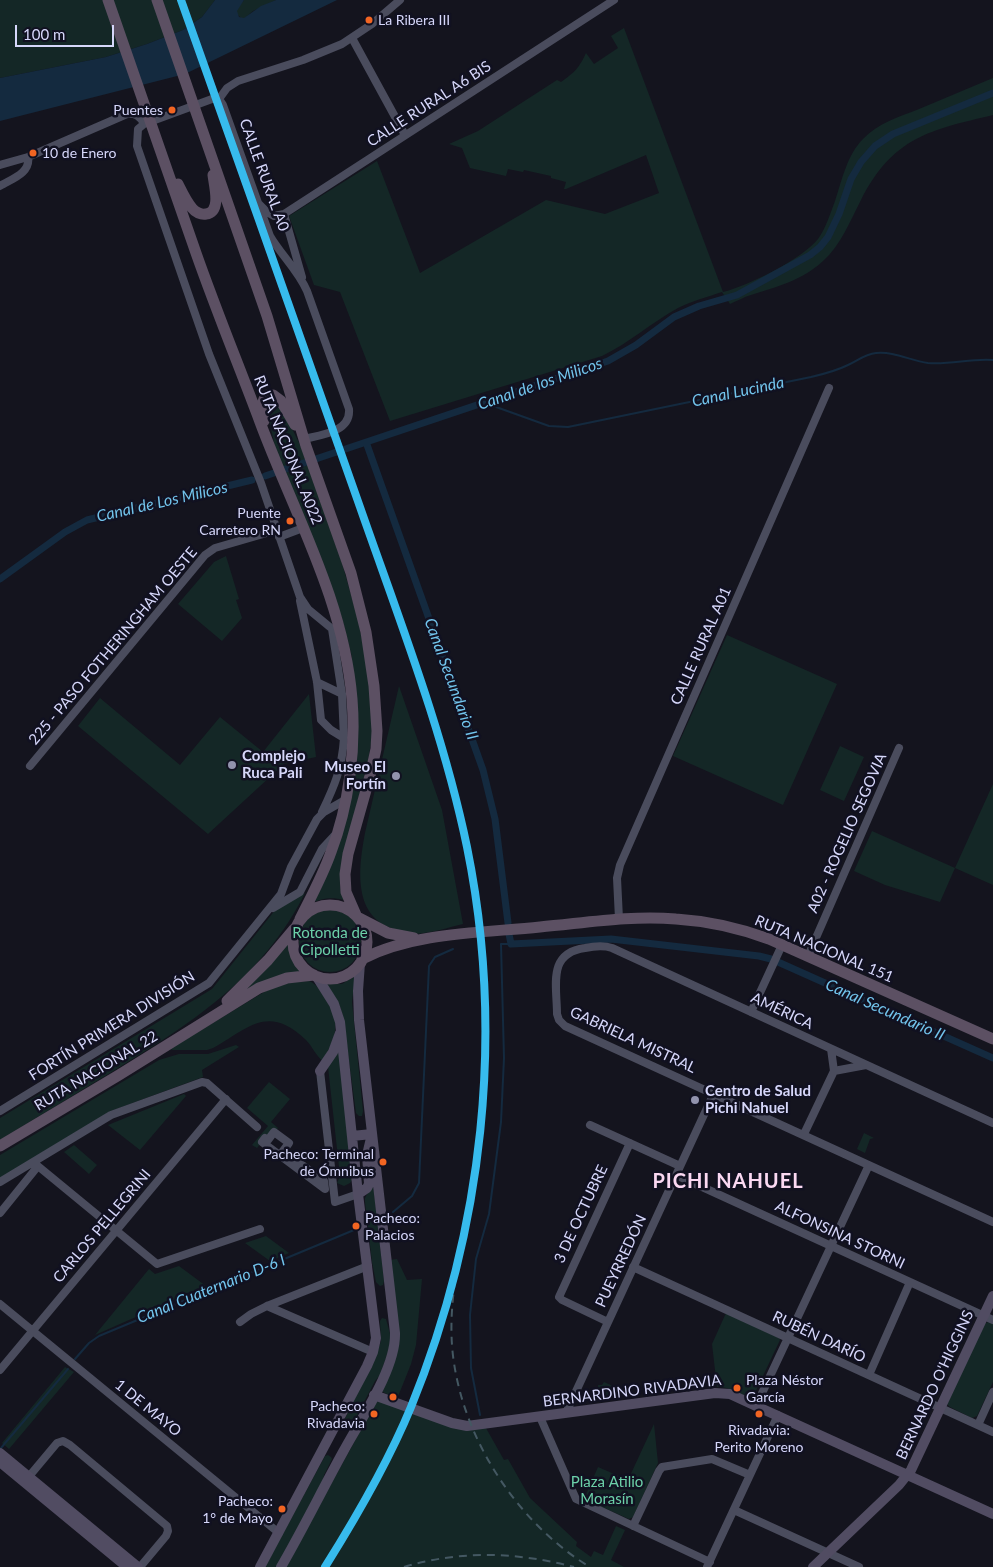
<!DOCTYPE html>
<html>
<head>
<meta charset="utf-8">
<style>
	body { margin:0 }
	#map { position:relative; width:993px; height:1567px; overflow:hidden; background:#14141e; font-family:Lato,sans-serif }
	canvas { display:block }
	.scale { position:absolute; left:15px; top:25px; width:99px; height:22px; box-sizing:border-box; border:2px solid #d6d7fa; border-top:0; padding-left:6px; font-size:15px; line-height:18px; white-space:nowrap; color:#d6d7fa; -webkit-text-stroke:4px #111121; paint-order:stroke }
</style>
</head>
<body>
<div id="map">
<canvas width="993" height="1567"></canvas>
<div class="scale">100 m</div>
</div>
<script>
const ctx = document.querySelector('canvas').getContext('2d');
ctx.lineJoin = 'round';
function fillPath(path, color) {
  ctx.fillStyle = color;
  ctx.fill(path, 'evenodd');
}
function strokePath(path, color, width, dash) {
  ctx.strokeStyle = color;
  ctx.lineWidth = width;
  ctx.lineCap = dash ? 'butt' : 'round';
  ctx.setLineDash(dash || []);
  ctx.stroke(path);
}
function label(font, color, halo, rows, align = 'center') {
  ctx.font = font + ' Lato,sans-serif';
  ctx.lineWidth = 5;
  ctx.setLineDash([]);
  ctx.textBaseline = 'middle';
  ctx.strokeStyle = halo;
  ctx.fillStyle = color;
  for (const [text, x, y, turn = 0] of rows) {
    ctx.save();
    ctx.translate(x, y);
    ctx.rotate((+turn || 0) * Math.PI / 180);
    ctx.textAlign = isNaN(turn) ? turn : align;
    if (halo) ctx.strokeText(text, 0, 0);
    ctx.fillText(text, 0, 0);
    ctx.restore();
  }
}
fillPath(new Path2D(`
	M0,0H215L202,17L183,30L147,44L106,57L0,78Z
	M244,0H276L253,11L245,18H241L237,14V9Z
	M624,28L723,292C748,286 802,259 818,239C826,228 830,214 835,201C842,180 847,155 863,139C878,123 899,117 919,109C944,99 968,88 993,78V115C930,130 893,137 861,200C850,221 841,245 823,261C803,280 776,287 751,295C744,297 737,301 730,304L722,292C707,297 692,301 678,308C651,323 629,343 602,356L390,421L340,292L314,285L289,216L377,161L420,273L546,200L605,214L659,193L646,155L566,189H564L566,182L551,178V176L524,170L523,172L508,169L506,176L470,168L462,148L449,144L478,131L557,80L561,82C575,72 579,68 586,53L594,64L618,48L611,36Z
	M270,399L282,408L301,447L342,563L358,619L370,680L373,731L368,761L341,867L340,887L344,900C332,897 323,898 311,903L344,827L352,657L342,618L275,447L266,406Z
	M226,556L239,599L236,600L242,618L222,641L178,604L214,562Z
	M727,635L837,684L783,805L673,756Z
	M399,686L442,810L463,924C447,928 431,933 414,934C406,934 399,931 391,928C352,914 359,865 365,833Z
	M309,694L316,757L284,764L208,834L78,726L100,698L180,765L220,717L263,752Z
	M840,746L864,757L844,801L820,790Z
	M993,784V885L955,868L940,902L885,885L854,871L872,831L955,868Z
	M305,893C295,913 283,932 268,950C226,1002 167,1038 110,1073C74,1095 37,1117 0,1140V1118L212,989L276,909Z
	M299 941a31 31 0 1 1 62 0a31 31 0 1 1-62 0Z
	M288,943L291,957L300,971L234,999Z
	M355,976L352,1002L363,1111L362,1116H359L356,1113L343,1016L339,1004L324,984H342Z
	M309,981C317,984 320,991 325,998C342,1024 336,1035 323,1061C316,1056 312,1046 306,1040C268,1004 250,1027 213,1048L207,1050H173L170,1049L264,992L282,983Z
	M236,1045L239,1047L202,1070L203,1077L111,1111L0,1179V1155L159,1060L179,1054H208Z
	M339,1046L352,1180L350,1183L344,1186L337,1183L340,1176L328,1067Z
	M269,1082L290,1099L271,1122L278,1128L268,1140L265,1138L257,1148L252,1145L268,1126L247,1108Z
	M184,1094L186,1096L140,1150L108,1125Z
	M864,1133L874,1138L870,1139L865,1153L857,1149Z
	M74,1145L97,1165L89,1174L64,1152Z
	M373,1183L384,1281L383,1285L380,1286L376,1282L372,1262L365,1202V1198Z
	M266,1236L289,1253L270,1261L245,1243Z
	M397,1259L407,1280L422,1279L416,1345L411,1364L397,1399L381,1391L396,1354L390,1260Z
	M179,1266L206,1286L95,1335L149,1269L155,1274Z
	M726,1313L779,1338L780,1340L753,1397C740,1397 732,1386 717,1387L712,1344Z
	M382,1318L386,1319L392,1341L380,1375L375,1381L351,1427L347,1430L343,1428V1423L378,1350L381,1341L380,1321Z
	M988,1322L993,1324V1382L977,1416L972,1418L950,1407L947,1404L984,1324Z
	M65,1367L74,1372L9,1449L2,1443Z
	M604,1382L615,1387V1396L599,1398L598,1385H602Z
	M378,1401L486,1428L504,1460L508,1459L530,1498L577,1542L576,1546L591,1557L594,1551L603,1555L616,1526L625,1530L611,1560L624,1567H285L356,1439L373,1405Z
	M654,1424L658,1463L633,1517L629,1519L584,1499L598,1467L628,1480Z
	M328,1455L331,1457L332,1459L324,1475L323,1482L277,1567H265L325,1456Z`), '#142726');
fillPath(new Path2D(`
	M215,0H244L237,11L239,17L244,18L261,6L276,0H337L185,74L0,121V78L106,57L147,44L183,30L202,17Z`), '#142a3f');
strokePath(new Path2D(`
	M485,403L549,426L568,427L811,377C824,374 836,371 848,365C857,361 865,354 876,353C894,351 911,361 928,363C950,365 972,358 993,360
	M393,1212L412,1196L419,1183L429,966L435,957L453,949
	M75,1359L89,1343L99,1336L354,1230
	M480,1415L471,1368L470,1315L476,1259L489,1214L501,1122L504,1058L501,944H511
	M1,1448L68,1369`), '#142a3f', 2);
strokePath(new Path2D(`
	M366,442L483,770L495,819L508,923
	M265,476L608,361L636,345L674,317L699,306L737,295L810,255L820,247L828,237L839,214L851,179L861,162L875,146L893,134L993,93
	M0,579L65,532L87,520L252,480
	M509,934L511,944L611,939L759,956L771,959
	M778,962L993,1058`), '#142a3f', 7);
strokePath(new Path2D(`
	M352,38L405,135
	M219,99H212L144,124L138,129L137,146L209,354L261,483L300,597L308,609L342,637
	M219,99L223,105L270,236C281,255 298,270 307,291L349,409C351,432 321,435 304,439
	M219,99L227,88L238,81L303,60L342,44L372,24L400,0
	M0,165L28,157L127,114C135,113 140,116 144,124
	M0,186C11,179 31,173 28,157
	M259,204L267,212L274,216L284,214L614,0
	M284,214L302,277
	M279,537L303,528
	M300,601L317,682L321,720L331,730L344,738C342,768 335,785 322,812
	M332,629L342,694L344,738
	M317,682L342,694
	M30,766L205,555L215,548L277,530
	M273,908L300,892L322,849L335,835
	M619,919L617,878L620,865L829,388
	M808,956L899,748
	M751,1012L782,945
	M320,1071L335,1202L358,1194
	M834,1071L866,1065
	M0,1111L209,983L281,894L291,867L317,819L324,812L345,800
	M993,1123L612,948C603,945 595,946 585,948C547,953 557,986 557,1014L559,1020L565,1026L993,1222
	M590,1125L680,1166
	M274,1132L289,1143L283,1151L324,1181L325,1189L262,1142L265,1138L268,1140Z
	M804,1134L834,1071L831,1049
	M33,1162L157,1264L260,1229
	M676,1175L993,1320
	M0,1182L111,1115L202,1082L207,1083L257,1127
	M0,1213L38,1166
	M633,1267L993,1432
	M0,1304L279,1533
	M267,1306L373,1352
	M240,1322L251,1314L267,1306L368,1266
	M608,1322L562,1300L559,1297L630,1143
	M0,1370L226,1099
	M869,1375L910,1282
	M756,1406L869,1165
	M566,1413L714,1093
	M540,1417L576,1499L710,1562
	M978,1425L993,1392
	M26,1480L57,1443L63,1441L70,1445L167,1526L168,1531L166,1536L140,1567
	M734,1510L859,1567
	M633,1526L659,1471L662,1467L712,1459L750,1475
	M707,1567L778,1415`), '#4a4c5d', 8);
strokePath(new Path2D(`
	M320,1071L333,1052L340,1033
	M352,1136L372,1134L367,1155L369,1184L367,1188L358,1194
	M374,1395L452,1423L467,1426L715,1393L730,1394L756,1406L993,1514
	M0,1453L138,1567
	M0,1462L127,1567
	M260,1567L367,1366L373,1352L376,1338L358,1194L340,1022L334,1004L317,977
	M281,1567C303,1529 322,1490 343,1452C360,1420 396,1369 395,1333L359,1020L358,991L360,963
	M813,1567L899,1485L911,1470L993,1296`), '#514c62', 10);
strokePath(new Path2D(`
	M108,0C138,84 166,169 196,253C216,310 239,366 260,422C294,513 344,601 352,699C356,749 349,805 331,852C323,875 311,897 300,919
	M157,0L267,316L306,446L351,573L366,632L374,686L377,731L376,749L370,776L348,854L345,874L346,892L356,915
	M178,184C182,192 186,201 192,208C195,212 201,215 206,214C222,212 214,185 213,175
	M264,421C263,411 260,402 267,395H273L281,401L295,425
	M293 942a37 37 0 1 1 74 0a37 37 0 1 1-74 0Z
	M359,918L388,933L414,938
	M362,959C415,932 481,933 540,927C585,923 631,915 676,919C708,921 739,928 769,939L993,1039
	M227,1001L268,960L294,929
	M0,1146L119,1075L259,988L287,978L314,975`), '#5c5063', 11);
strokePath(new Path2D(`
	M457,1267C452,1299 449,1331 454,1363C466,1444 520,1525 590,1567
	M404,1567C461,1550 517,1552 574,1567`), '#445862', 2, [8, 6]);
strokePath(new Path2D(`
	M181,0C240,169 302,338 360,507C399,619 443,731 467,847C505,1034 483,1230 411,1407C388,1463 357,1516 325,1567`), '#37bbed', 8);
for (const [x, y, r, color] of [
	[369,20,4.5,"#f26522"],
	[172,110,4.5,"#f26522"],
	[33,153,4.5,"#f26522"],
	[290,521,4.5,"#f26522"],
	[232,765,5,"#9293ad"],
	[396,776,5,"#9293ad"],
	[695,1100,5,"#9293ad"],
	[383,1162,4.5,"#f26522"],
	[356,1226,4.5,"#f26522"],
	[737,1388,4.5,"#f26522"],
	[393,1397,4.5,"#f26522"],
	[374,1414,4.5,"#f26522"],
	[759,1414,4.5,"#f26522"],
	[282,1509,4.5,"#f26522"]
]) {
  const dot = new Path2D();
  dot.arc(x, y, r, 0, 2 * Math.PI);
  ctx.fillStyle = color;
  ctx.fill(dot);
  strokePath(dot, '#111121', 2);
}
label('14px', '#d6d7fa', '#111121', [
	["La Ribera III",378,20,"left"],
	["Puentes",163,110],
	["10 de Enero",42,153,"left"],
	["Puente",281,513],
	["Carretero RN",281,530],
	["Pacheco: Terminal",374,1154],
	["de Ómnibus",374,1171],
	["Pacheco:",365,1218,"left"],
	["Palacios",365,1235,"left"],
	["Plaza Néstor",746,1380,"left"],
	["García",746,1397,"left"],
	["Pacheco:",365,1406],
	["Rivadavia",365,1423],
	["Rivadavia:",759,1430,"center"],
	["Perito Moreno",759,1447,"center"],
	["Pacheco:",273,1501],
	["1° de Mayo",273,1518]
], 'right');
label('15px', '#d6d7fa', '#111121', [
	["CALLE RURAL A6 BIS",429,104,-33],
	["CALLE RURAL A0",264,175,70],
	["RUTA NACIONAL A022",288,450,68],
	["225 - PASO FOTHERINGHAM OESTE",113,646,-50],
	["CALLE RURAL A01",701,646,-66],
	["A02 - ROGELIO SEGOVIA",847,833,-66],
	["RUTA NACIONAL 151",824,949,23],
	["AMÉRICA",782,1011,25],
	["FORTÍN PRIMERA DIVISIÓN",112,1026,-32],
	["GABRIELA MISTRAL",633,1040,25],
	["RUTA NACIONAL 22",96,1071,-31],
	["3 DE OCTUBRE",581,1214,-65],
	["CARLOS PELLEGRINI",102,1226,-50],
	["ALFONSINA STORNI",840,1235,25],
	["PUEYRREDÓN",621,1261,-65],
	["RUBÉN DARÍO",819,1337,25],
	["BERNARDO O'HIGGINS",935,1385,-65],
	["BERNARDINO RIVADAVIA",632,1391,-7],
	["1 DE MAYO",148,1408,39]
]);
label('bold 15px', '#d6d7fa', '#111121', [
	["Complejo",242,756],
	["Ruca Pali",242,773],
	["Museo El",386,767,"right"],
	["Fortín",386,784,"right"],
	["Centro de Salud",705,1091],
	["Pichi Nahuel",705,1108]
], 'left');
label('15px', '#6cd0a9', '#111121', [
	["Rotonda de",330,933],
	["Cipolletti",330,950],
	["Plaza Atilio",607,1482],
	["Morasín",607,1499]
]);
label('italic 16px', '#72c4ec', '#111121', [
	["Canal de los Milicos",540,384,-19],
	["Canal Lucinda",738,392,-12],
	["Canal de Los Milicos",162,502,-13],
	["Canal Secundario II",451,679,70],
	["Canal Secundario II",885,1010,24],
	["Canal Cuaternario D-6 I",211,1289,-22]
]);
ctx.letterSpacing = '1px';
label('bold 20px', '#fad8f2', '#111121', [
	["PICHI NAHUEL",728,1182]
]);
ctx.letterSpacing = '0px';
</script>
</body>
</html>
